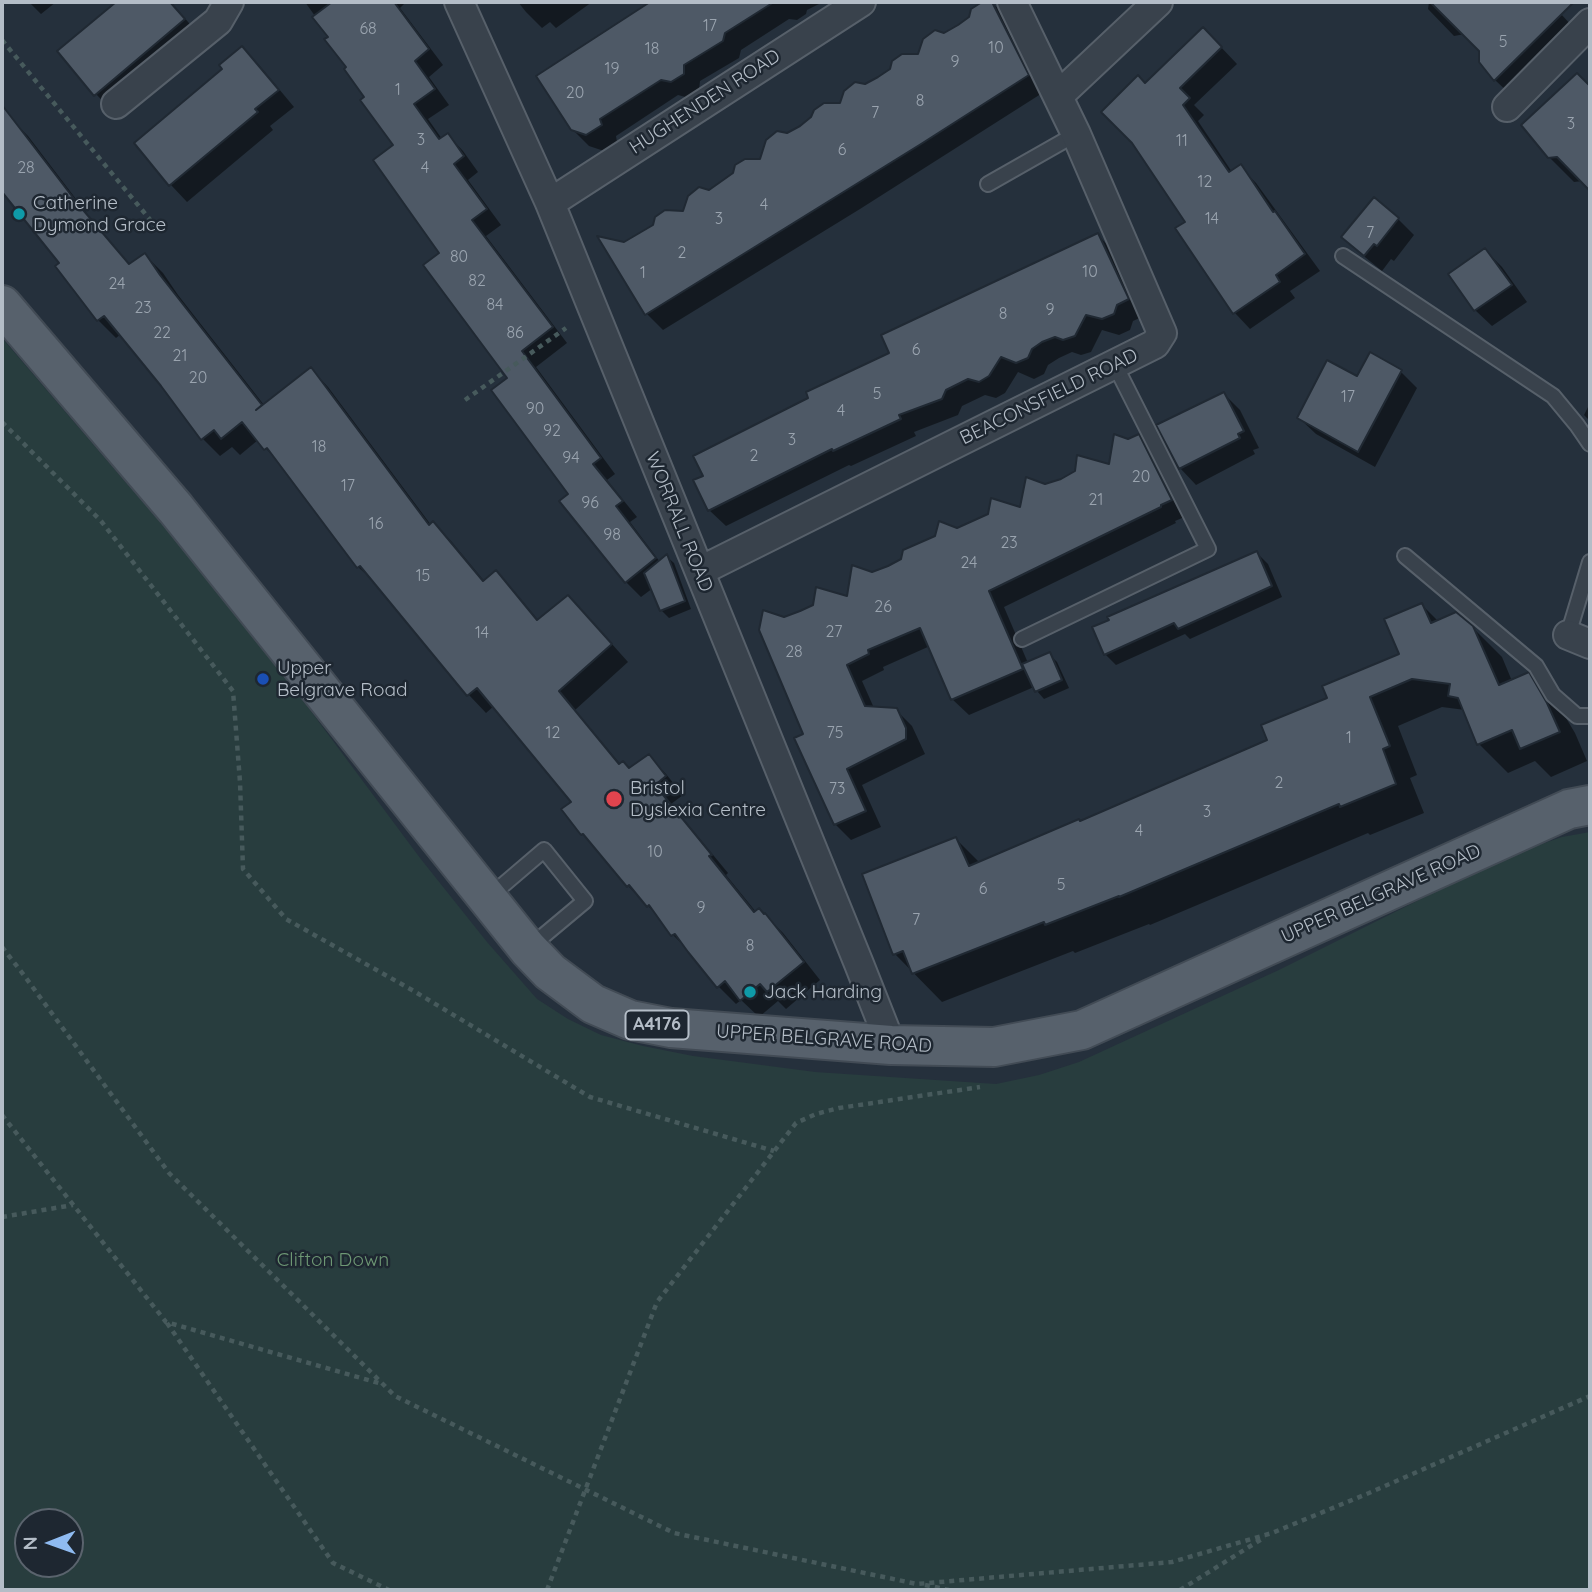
<!DOCTYPE html>
<html>
<head>
<meta charset="utf-8">
<style>
	body { margin:0 }
	#map { position:relative; width:1592px; height:1592px; overflow:hidden; background:#25303c; font-family:Quicksand,sans-serif }
	canvas { display:block }
	.frame { position:absolute; inset:0; border:4px solid #b4bdc7; pointer-events:none }
	.north { position:absolute; left:14px; top:1508px; width:70px; height:70px; box-sizing:border-box; background:#1e2731; border:2px solid #5a636d; border-radius:50%; rotate:269deg; font-size:19px; font-weight:700; line-height:28px; text-align:center; color:#b4bdc7 }
	.north::after { content:''; display:block; margin:auto; width:24px; height:32px; background:#8fbbf1; clip-path:polygon(50% 0,100% 100%,50% 72%,0 100%) }
</style>
</head>
<body>
<div id="map">
<canvas width="1592" height="1592"></canvas>
<div class="frame"></div>
<div class="north">N</div>
</div>
<script>
const ctx = document.querySelector('canvas').getContext('2d');
ctx.lineJoin = 'round';
function fillPath(path, color) {
  ctx.fillStyle = color;
  ctx.fill(path, 'evenodd');
}
function strokePath(path, color, width, dash) {
  ctx.strokeStyle = color;
  ctx.lineWidth = width;
  ctx.lineCap = dash ? 'butt' : 'round';
  ctx.setLineDash(dash || []);
  ctx.stroke(path);
}
function label(font, color, halo, rows, align = 'center') {
  ctx.font = font + ' Quicksand,sans-serif';
  ctx.lineWidth = 5;
  ctx.setLineDash([]);
  ctx.textBaseline = 'middle';
  ctx.strokeStyle = halo;
  ctx.fillStyle = color;
  for (const [text, x, y, turn = 0] of rows) {
    ctx.save();
    ctx.translate(x, y);
    ctx.rotate((+turn || 0) * Math.PI / 180);
    ctx.textAlign = isNaN(turn) ? turn : align;
    if (halo) ctx.strokeText(text, 0, 0);
    ctx.fillText(text, 0, 0);
    ctx.restore();
  }
}
fillPath(new Path2D(`
	M2,338L182,548L307,706L420,858L487,942L537,999L568,1019L601,1035L643,1046L693,1056L815,1072L996,1084L1039,1075L1079,1062L1281,969L1463,878L1518,852L1562,837L1590,832V1590H2ZM28,1522H70V1564H28Z`), '#283d3e');
fillPath(new Path2D(`
	M29,2H56L41,14Z
	M119,2H171L200,36L112,111L96,94L60,51Z
	M305,2H402L404,4L400,8L443,65L429,77L449,105L428,119L442,139L448,135L463,151L478,172L468,180L501,225L486,236L567,343L536,367L615,474L607,480L637,517L630,522L660,562L666,556L674,563L691,609L669,618L661,610L653,588L641,597L626,582L570,494L441,253L395,146L330,37Z
	M518,2H592L556,28L550,22L542,28L526,12Z
	M655,2H823L807,10L806,14L797,20L789,19L741,50L739,58L700,81L699,90L689,98L678,95L616,136L617,142L604,151L589,146L572,129L538,77Z
	M985,2H991L1005,15L1044,92L860,209L663,330L647,314L624,244L684,213L709,192L761,161L787,135L841,105L865,86L919,56L944,35L970,18L972,11Z
	M1429,2H1550L1572,26L1512,96L1495,80L1481,50L1465,34L1454,36L1428,9Z
	M1219,45L1237,64L1194,105L1204,115L1198,121L1232,172L1240,167L1256,183L1320,271L1290,291L1295,298L1250,329L1235,313L1187,222L1145,85Z
	M242,48L259,65L294,107L270,126L273,130L187,202L171,185L136,144L225,69Z
	M1577,75L1590,88V189L1583,181L1574,182L1549,157Z
	M2,111L9,119L10,118L28,136L95,224L131,266L145,255L163,273L178,295L264,405L311,369L328,387L431,525L433,523L451,541L485,582L496,572L513,590L539,621L586,615L628,662L575,710L621,765L630,770L649,756L666,774L683,795L671,804L728,873L726,875L756,912L765,915L783,933L820,980L786,1009L778,1001L759,1017L741,1000L736,1004L719,987L691,953L673,935L660,918L628,886L597,848L583,834L573,802L494,706L486,713L469,695L377,584L358,567L284,468L258,440L240,455L232,447L220,456L203,439L121,334L116,338L98,320L62,264L2,185Z
	M1398,219L1414,235L1394,261L1391,259L1382,271L1360,253L1343,237Z
	M1098,235L1114,252L1144,316L1133,321L1130,330L1119,335L1102,330L1091,352L1081,355L1072,352L1059,358L1048,365L1044,374L1034,379L1018,372L1005,393L996,398L985,395L962,406L958,415L914,432L916,436L851,466L849,465L726,526L709,510L705,477L811,399Z
	M1485,250L1502,267L1527,302L1492,326L1475,310L1450,275Z
	M1401,372L1417,388L1375,467L1316,434L1299,418L1358,378Z
	M1224,394L1240,410L1259,448L1253,450L1255,454L1196,485L1180,468Z
	M1590,403V421L1584,415Z
	M1139,436L1155,452L1187,516L1175,521L1176,523L1004,607L1028,663L1049,654L1057,662L1069,688L1044,699L1037,691L1034,687L969,715L952,699L930,646L883,667L884,670L862,681L874,708L896,710L912,726L925,754L862,785L881,827L851,840L835,824L805,735L784,619L848,598L872,574L888,568L957,530L1022,509L1045,486L1110,466L1128,441Z
	M1257,553L1268,564L1282,597L1190,639L1185,634L1116,665L1105,654Z
	M1422,605L1438,621L1472,627L1502,657L1512,681L1528,674L1557,703L1575,733L1587,761L1551,777L1535,761L1508,773L1479,744L1465,710L1442,707L1398,726L1417,775L1410,778L1424,813L1370,835L1368,833L1150,925L1149,924L1075,953L1073,951L942,1002L895,954L956,839L980,863L1080,823L1270,741L1329,699L1401,655Z`), '#0007');
const building = new Path2D(`
	M116,2H170L185,19L94,96L57,51Z
	M332,2H394L429,49L415,61L435,89L414,104L439,139L448,133L464,156L454,164L487,209L472,220L553,327L522,351L601,458L593,464L623,501L616,506L656,558L625,583L559,501L568,494L491,390L507,378L423,265L439,253L373,160L393,145L360,100L364,97L344,69L346,67L324,39L328,37L312,17Z
	M650,2H774L725,33L723,41L684,65V74L671,82L661,80L600,119L602,125L586,135L571,130L536,76Z
	M982,2H992L1029,75L921,144L645,315L597,236L624,242L653,225L655,217L665,210L683,211L688,196L699,187L709,190L733,173L735,165L745,159H760L766,140L777,131L787,133L800,126L811,117L814,110L824,103H840L844,91L855,82L865,84L878,77L890,69L892,61L902,54H918L923,39L935,30L944,33L958,25L969,17L971,9Z
	M1430,2H1574L1494,81L1479,62V51Z
	M1203,27L1222,47L1180,88L1190,98L1183,105L1229,172L1241,164L1273,212L1275,211L1305,254L1276,275L1280,282L1233,314L1175,228L1185,222L1132,143L1101,112L1138,75L1145,83Z
	M242,46L279,90L255,109L258,112L169,186L134,143L222,69L219,65Z
	M1577,73L1590,86V191L1557,157L1548,158L1521,125Z
	M2,105L78,204L129,264L145,253L160,275L262,405L256,410L311,367L429,525L433,521L483,581L496,570L537,620L568,595L612,644L559,691L619,764L623,761L629,768L649,754L666,776L655,785L712,855L709,856L754,912L759,908L764,914L765,913L804,962L767,992L760,984L740,1001L725,981L717,988L688,952L675,934L671,936L649,905L647,907L629,885L627,887L583,834L581,835L561,809L571,802L477,688L467,696L360,566L357,568L267,448L264,450L242,422L221,439L214,430L201,440L161,386L104,316L97,321L55,266L59,263L2,192Z
	M1374,197L1399,218L1377,246L1374,244L1364,256L1341,237Z
	M1098,233L1129,299L1117,305L1114,314L1102,319L1086,315L1075,336L1063,340L1055,337L1042,342L1032,349L1028,358L1016,363L1001,357L989,376L979,382L968,379L946,390L942,399L899,415L901,419L833,451L832,449L708,511L693,480L703,476L693,456L808,398L806,392L889,353L881,335Z
	M1485,248L1512,285L1474,311L1448,274Z
	M1370,352L1402,370L1358,452L1297,418L1327,360L1357,376Z
	M1224,392L1244,431L1238,434L1240,438L1179,469L1156,425Z
	M1114,434L1128,439L1139,434L1172,500L1161,505V507L989,591L1023,669L951,700L920,628L868,650L869,654L847,665L865,706L897,708L906,728V739L847,769L866,811L834,825L794,738L803,734L759,630L763,610L784,617L800,611L813,605L816,587L847,596L852,565L872,572L888,566L901,559L903,550L935,536L939,521L957,528L988,514L991,498L1020,507L1026,477L1045,484L1061,479L1075,471L1077,455L1109,464Z
	M1257,551L1272,586L1178,629L1174,623L1104,655L1092,627L1109,620L1107,617Z
	M667,554L685,601L660,611L644,573Z
	M1422,603L1431,623L1456,612L1473,626L1499,685L1529,672L1547,703L1560,732L1520,749L1512,730L1477,745L1458,698L1448,696L1450,684L1412,679L1370,697L1390,746L1383,749L1396,784L1340,807L1339,804L1119,897V896L1045,925L1044,922L912,974L903,951L893,955L862,874L956,837L969,866L1079,819L1080,821L1267,740L1261,725L1327,698L1322,686L1399,654L1384,619Z
	M1050,652L1062,680L1035,692L1022,664Z`);
fillPath(building, '#4e5966');
strokePath(building, '#202933', 2);
const lane = new Path2D(`
	M988,184L1076,134
	M1343,256L1553,396L1577,425L1590,444
	M1405,556L1536,666L1553,695L1577,716H1590
	M1568,635L1590,562
	M1022,639L1208,549L1115,365
	M489,897L544,850L585,901L530,947`);
const street = new Path2D(`
	M459,2L550,203L859,964L891,1045
	M1058,96L1158,2
	M116,104L218,21L229,2
	M1507,107L1590,23
	M550,203L861,2
	M700,571L1155,344L1162,333L1076,134L1012,2
	M1568,635L1590,644`);
const primary = new Path2D(`
	M2,305L176,509L528,949L550,972L593,1004L630,1020L671,1028L891,1045L994,1047L1082,1030L1569,809L1590,805`);
strokePath(lane, '#57606a', 18);
strokePath(street, '#57606a', 32);
strokePath(primary, '#424b55', 42);
strokePath(new Path2D(`
	M2,40L161,233
	M465,400L566,328
	M2,422L101,521L233,691L240,782L243,869L286,919L412,990L590,1097L774,1151
	M2,947L23,974L169,1173L395,1396L674,1533L917,1584L1172,1562L1272,1533L1369,1493L1590,1396
	M2,1115L166,1322L382,1384
	M2,1217L73,1205
	M167,1323L333,1563L389,1590
	M925,1585L949,1590
	M547,1590L657,1302L796,1123L816,1114L839,1108L980,1087
	M1180,1590L1265,1537`), '#475a5c', 4.5, [5, 5]);
strokePath(lane, '#39424c', 14);
strokePath(street, '#39424c', 28);
strokePath(primary, '#57616c', 38);
for (const [x, y, r, color] of [
	[19,214,7,"#0f9aa8"],
	[263,679,7,"#1a4fb4"],
	[614,799,9,"#e0444e"],
	[750,992,7,"#0f9aa8"]
]) {
  const dot = new Path2D();
  dot.arc(x, y, r, 0, 2 * Math.PI);
  ctx.fillStyle = color;
  ctx.fill(dot);
  strokePath(dot, '#1e2731', 2.5);
}
label('16px', '#9aa4af', null, [
	["17",710,26],
	["68",368,29],
	["5",1503,42],
	["10",996,48],
	["18",652,49],
	["9",955,62],
	["19",612,69],
	["1",398,90],
	["20",575,93],
	["8",920,101],
	["7",875,113],
	["3",1571,124],
	["3",421,140],
	["11",1182,141],
	["6",842,150],
	["28",26,168],
	["4",425,168],
	["12",1205,182],
	["4",764,205],
	["3",719,219],
	["14",1212,219],
	["7",1370,233],
	["2",682,253],
	["80",459,257],
	["10",1090,272],
	["1",643,273],
	["82",477,281],
	["24",117,284],
	["84",495,305],
	["23",143,308],
	["9",1050,310],
	["8",1003,314],
	["22",162,333],
	["86",515,333],
	["6",916,350],
	["21",180,356],
	["20",198,378],
	["5",877,394],
	["17",1348,397],
	["90",535,409],
	["4",841,411],
	["92",552,431],
	["3",792,440],
	["18",319,447],
	["2",754,456],
	["94",571,458],
	["20",1141,477],
	["17",348,486],
	["21",1096,500],
	["96",590,503],
	["16",376,524],
	["98",612,535],
	["23",1009,543],
	["24",969,563],
	["15",423,576],
	["26",883,607],
	["27",834,632],
	["14",482,633],
	["28",794,652],
	["12",553,733],
	["75",835,733],
	["1",1349,738],
	["2",1279,783],
	["73",837,789],
	["3",1207,812],
	["4",1139,831],
	["10",655,852],
	["5",1061,885],
	["6",983,889],
	["9",701,908],
	["7",916,920],
	["8",750,946]
]);
for (const [x, y, w] of [
	[657,1025,63]
]) {
  const box = new Path2D();
  box.roundRect(x - w / 2, y - 14.5, w, 29, 5);
  ctx.fillStyle = '#1e2731';
  ctx.fill(box);
  strokePath(box, '#b4bdc7', 2);
}
label('bold 18px', '#b4bdc7', null, [
	["A4176",657,1025]
]);
label('19px', '#b4bdc7', '#1e2731', [
	["HUGHENDEN ROAD",705,102,-33],
	["BEACONSFIELD ROAD",1049,397,-26],
	["WORRALL ROAD",679,522,68],
	["UPPER BELGRAVE ROAD",1381,894,-24],
	["UPPER BELGRAVE ROAD",824,1039,4]
]);
label('19px', '#b4bdc7', '#1e2731', [
	["Catherine",33,203],
	["Dymond Grace",33,225],
	["Upper",277,668],
	["Belgrave Road",277,690],
	["Bristol",630,788],
	["Dyslexia Centre",630,810],
	["Jack Harding",764,992]
], 'left');
label('19px', '#6d9774', '#1e2731', [
	["Clifton Down",333,1260]
]);
</script>
</body>
</html>
